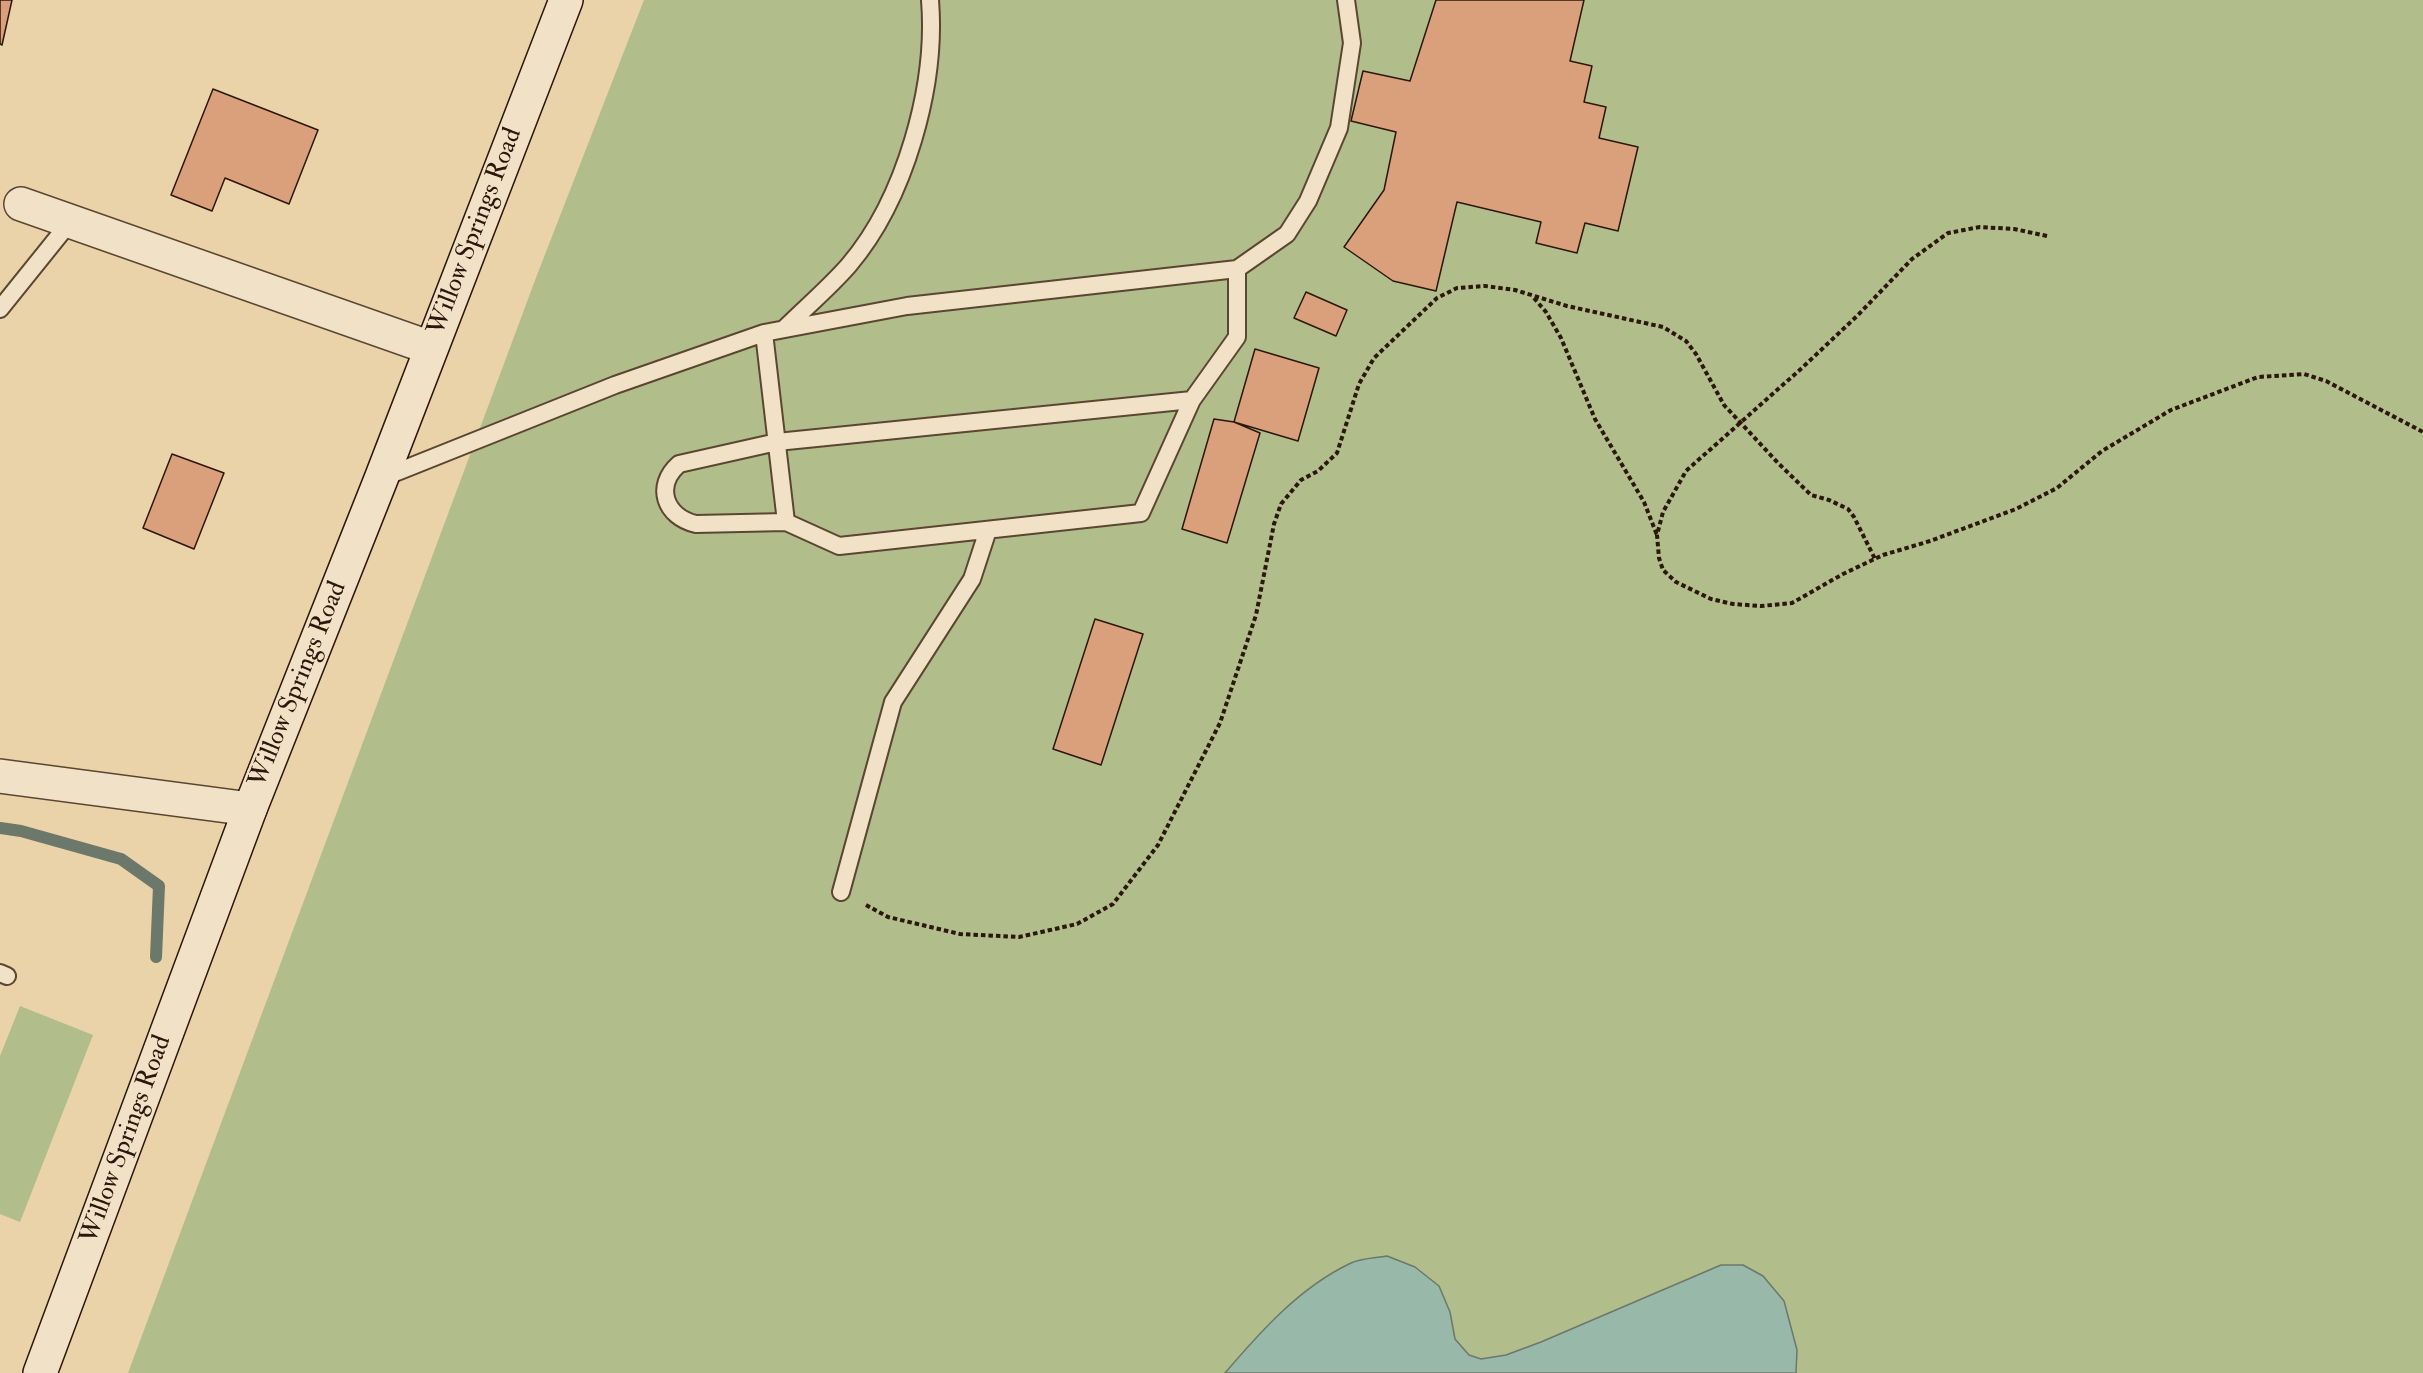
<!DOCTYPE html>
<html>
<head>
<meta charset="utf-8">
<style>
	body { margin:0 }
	canvas { display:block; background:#ead2a9 }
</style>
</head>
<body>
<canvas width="2423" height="1373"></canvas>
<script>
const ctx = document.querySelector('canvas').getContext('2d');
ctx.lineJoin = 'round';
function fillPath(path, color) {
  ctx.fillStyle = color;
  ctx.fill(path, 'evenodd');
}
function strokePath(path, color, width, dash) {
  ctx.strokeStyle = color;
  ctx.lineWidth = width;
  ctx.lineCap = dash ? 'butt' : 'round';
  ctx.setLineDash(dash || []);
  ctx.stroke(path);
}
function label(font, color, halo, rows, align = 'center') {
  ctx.font = font + ' "IM FELL Double Pica",serif';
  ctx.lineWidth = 4.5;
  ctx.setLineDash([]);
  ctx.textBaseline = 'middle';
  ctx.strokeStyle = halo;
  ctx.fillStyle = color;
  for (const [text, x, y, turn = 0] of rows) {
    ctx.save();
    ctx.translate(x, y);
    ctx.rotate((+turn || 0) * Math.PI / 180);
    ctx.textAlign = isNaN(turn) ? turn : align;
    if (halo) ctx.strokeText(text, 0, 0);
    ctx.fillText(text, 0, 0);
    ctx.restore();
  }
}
fillPath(new Path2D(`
	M644,0H2423V1373H128L537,275Z
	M20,1006L93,1035L20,1222L0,1214V1056Z`), '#b2bd8c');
const water = new Path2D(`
	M1387,1256L1415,1267L1439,1286L1450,1312L1455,1339L1469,1355L1481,1359L1506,1355L1541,1342L1721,1265H1743L1763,1276L1784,1301L1797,1350L1796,1373H1225C1261,1331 1300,1287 1351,1263C1361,1258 1376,1258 1387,1256Z`);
fillPath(water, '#98b8a9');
strokePath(water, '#6c786a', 1.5);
strokePath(new Path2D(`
	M0,828L21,831L121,859L159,886L156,957`), '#6c786a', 12);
const building = new Path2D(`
	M0,0H12L2,45L0,44Z
	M1436,0H1584L1570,61L1592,66L1584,102L1606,107L1599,138L1638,147L1618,231L1585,223L1577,253L1536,243L1541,222L1457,202L1436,291L1393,281L1344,247L1384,190L1396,132L1351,121L1363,71L1410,81Z
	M213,89L318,130L289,204L225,178L212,211L171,195Z
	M1306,292L1347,310L1336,336L1294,318Z
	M1255,349L1319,368L1298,441L1234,422Z
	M1214,419L1234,422L1260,433L1227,543L1182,529Z
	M172,454L224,473L194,549L143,528Z
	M1095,619L1143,634L1101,765L1053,749Z`);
fillPath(building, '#daa07b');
strokePath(building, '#2b170b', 1.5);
const service = new Path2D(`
	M0,309L70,222
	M784,329C805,308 829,288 849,265C905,199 937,86 930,0
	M764,333L786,522L839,546L1141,513L1192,400L777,442L679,464C654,486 665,517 696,524L786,522
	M1192,400L1237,337V269
	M382,478L615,385L764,333L907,306L1237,269L1287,234L1308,201L1339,128L1352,43L1346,0
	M841,892L893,702L972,579L988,530
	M0,973L7,976`);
const minor = new Path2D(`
	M21,204L431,348
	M0,776L250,809`);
const secondary = new Path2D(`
	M40,1373L250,809L381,479L566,0`);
strokePath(service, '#5b4632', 20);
strokePath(minor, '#5b4632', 36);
strokePath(secondary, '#2b170b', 36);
strokePath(new Path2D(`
	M2047,236L2014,229L1980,227L1948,233L1912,259L1857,316L1803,367L1686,471L1663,512L1657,535L1659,558L1663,570L1676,582L1711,599L1733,604L1761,606L1792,603L1843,574L1883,555L1930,541L2016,509L2057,488L2102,451L2171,410L2258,377L2304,374L2326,381L2423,432
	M1534,298L1546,312L1561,338L1595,419L1644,502L1657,535
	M866,905L888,917L960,934L1019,937L1077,924L1113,904L1158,845L1220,723L1256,615L1274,524L1281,504L1301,480L1318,471L1337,453L1359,384L1374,358L1437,298L1457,288L1485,286L1515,290L1567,306L1663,327L1686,341L1696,354L1724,405L1778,463L1811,495L1829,500L1848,509L1854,517L1875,559`), '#2b170b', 4, [4.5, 3]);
strokePath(service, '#f1e2c7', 16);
strokePath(minor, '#f1e2c7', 33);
strokePath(secondary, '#f1e2c7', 33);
label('26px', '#2b170b', '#f1e2c7', [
	["Willow Springs Road",476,232,-69],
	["Willow Springs Road",299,685,-68],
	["Willow Springs Road",127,1140,-70]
]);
</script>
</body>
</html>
